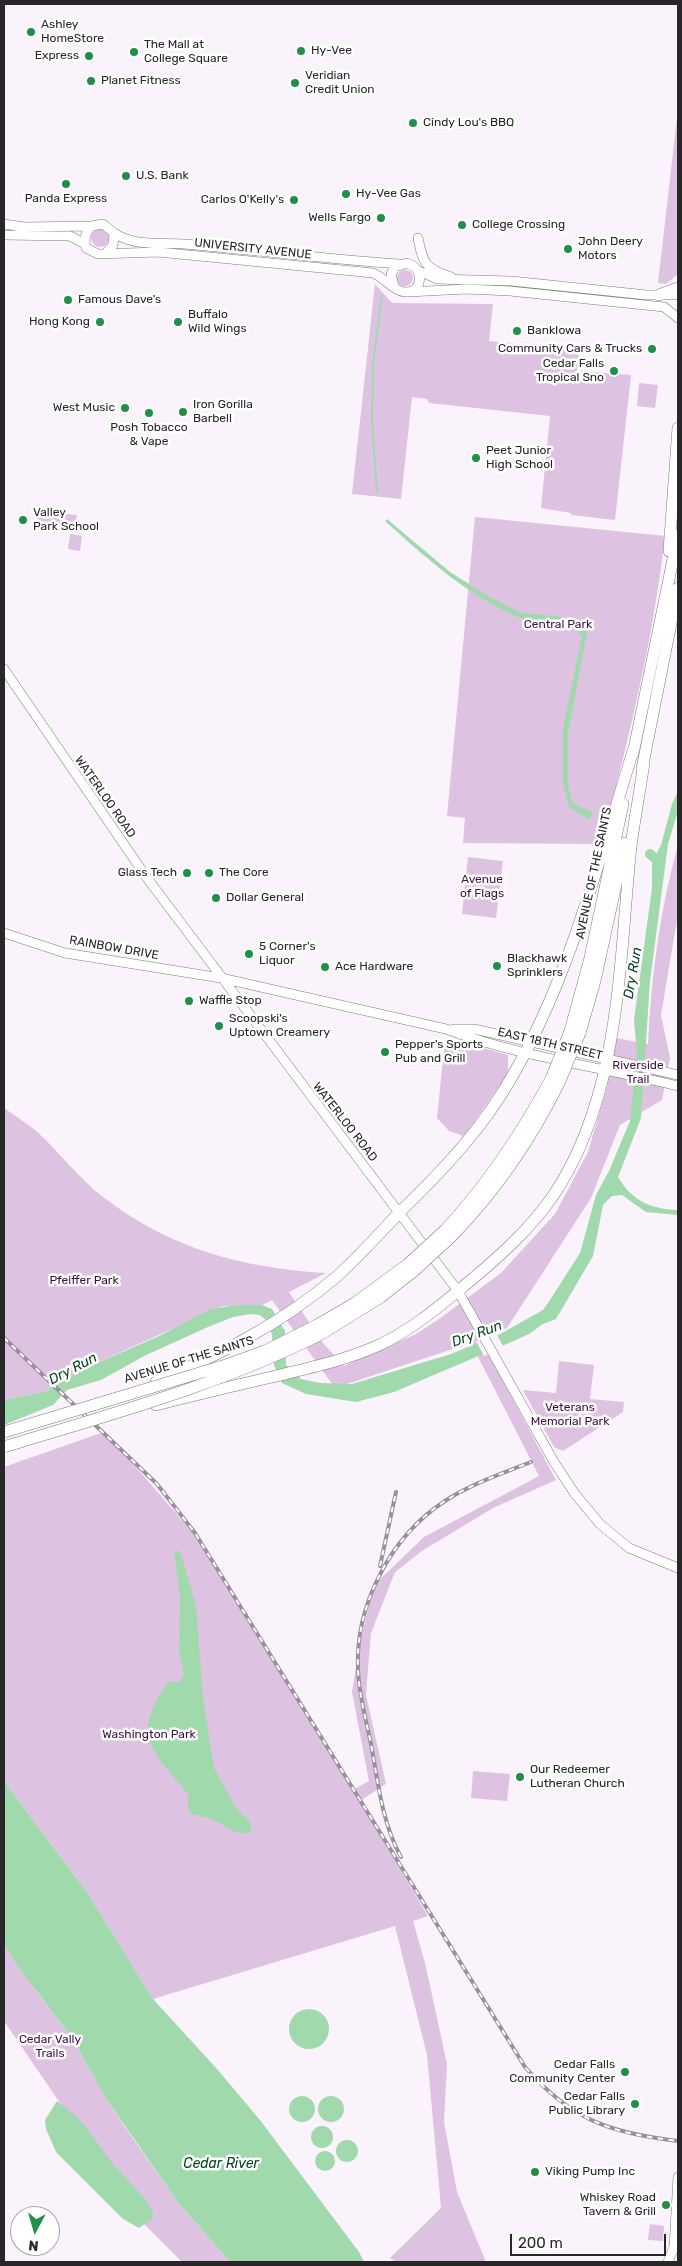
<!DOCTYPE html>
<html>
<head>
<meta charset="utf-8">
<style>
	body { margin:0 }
	#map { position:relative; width:682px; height:2266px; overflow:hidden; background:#faf3fc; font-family:Rubik,sans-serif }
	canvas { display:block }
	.frame { position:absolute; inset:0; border:5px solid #282629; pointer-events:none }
	.north { position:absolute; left:10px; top:2206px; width:50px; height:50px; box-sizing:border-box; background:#fff; border:1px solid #a9a8a9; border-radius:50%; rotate:186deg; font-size:14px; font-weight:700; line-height:20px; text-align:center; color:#282629 }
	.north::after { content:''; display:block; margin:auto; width:18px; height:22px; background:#1f8f49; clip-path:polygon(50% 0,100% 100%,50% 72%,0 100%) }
	.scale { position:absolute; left:510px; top:2234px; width:156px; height:22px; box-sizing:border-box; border:2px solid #282629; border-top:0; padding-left:6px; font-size:15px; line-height:18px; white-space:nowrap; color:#282629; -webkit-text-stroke:4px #fff; paint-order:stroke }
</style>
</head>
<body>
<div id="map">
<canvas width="682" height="2266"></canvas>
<div class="frame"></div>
<div class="north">N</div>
<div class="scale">200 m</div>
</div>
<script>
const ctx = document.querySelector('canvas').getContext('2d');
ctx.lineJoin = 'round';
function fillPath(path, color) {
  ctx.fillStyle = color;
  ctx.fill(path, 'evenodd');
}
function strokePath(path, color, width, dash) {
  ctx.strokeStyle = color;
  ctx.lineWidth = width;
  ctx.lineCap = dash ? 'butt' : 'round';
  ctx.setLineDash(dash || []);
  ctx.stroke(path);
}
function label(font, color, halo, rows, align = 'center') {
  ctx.font = font + ' Rubik,sans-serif';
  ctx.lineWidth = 5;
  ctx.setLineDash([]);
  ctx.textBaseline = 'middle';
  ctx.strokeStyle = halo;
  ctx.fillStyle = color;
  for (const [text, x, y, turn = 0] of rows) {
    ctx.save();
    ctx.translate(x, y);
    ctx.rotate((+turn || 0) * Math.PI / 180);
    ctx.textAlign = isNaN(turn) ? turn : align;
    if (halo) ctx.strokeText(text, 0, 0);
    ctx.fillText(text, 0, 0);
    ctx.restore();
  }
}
fillPath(new Path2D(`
	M678,109V274L666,284L658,283Z
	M91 238a9 9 0 1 1 18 0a9 9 0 1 1-18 0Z
	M397 278a8 8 0 1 1 16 0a8 8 0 1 1-16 0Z
	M375,284L392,303L493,304L489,341L579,351L577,371L631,375L615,520L571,515V513L541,508L550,416L429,403L427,399L412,397L401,499L352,494Z
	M639,383L658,385L655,408L637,406Z
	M39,511L77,515L75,531L37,527Z
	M475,517L665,536C653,641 628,743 601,844L463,843L465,818L447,816Z
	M70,534L82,536L80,551L68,549Z
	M678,845V914L661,1015L670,1058L662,1100L620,1125L591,1198L507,1328L481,1340L556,1480L493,1508L422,1551L395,1572L371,1633L366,1695L386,1784L360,1801L428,1916L413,1921L425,1963L447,2064L444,2122L457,2192L486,2262H396L390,2258L441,2208L427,2055L395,1926L153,1999L88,1894L4,1781V1467L101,1433L128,1458L194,1534L353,1790L369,1781L352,1692L360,1642L374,1585L424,1537L539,1476L471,1343L335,1388L272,1300L262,1305L223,1306L90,1366L46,1391L4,1400V1108C14,1115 25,1122 35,1130C59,1151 77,1177 103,1197C171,1249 242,1268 326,1273L289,1292L323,1343L344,1366L416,1334L439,1319L501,1273L555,1214L588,1152L607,1087L616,1038L648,1044C651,978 660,909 678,845Z
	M468,857L503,861L496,918L462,914Z
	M452,1039L508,1055V1074L464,1136L449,1131L437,1118L445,1040Z
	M559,1361L594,1365L590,1399L624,1402L623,1412L563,1451L554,1447L523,1390L556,1393Z
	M473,1771L510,1774L507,1801L471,1798Z
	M4,1931L33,1987L73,2039L103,2094L134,2140L177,2201L230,2262H182L140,2220L4,2021Z
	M650,2224L664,2226L663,2241L648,2240Z`), '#dec2e2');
fillPath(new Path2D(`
	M387,519L450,572L483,593L521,613L564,617L587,633L568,733V783L572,803L593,813L590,820L569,807L563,783V729L582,636C562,614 540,626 518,617C467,595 426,558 385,521Z
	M678,791V811L668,844L650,981L641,1118L618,1177C632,1201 651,1209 678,1210V1215L646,1212L622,1195L612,1196L603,1205L593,1256L556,1319L543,1324L529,1334L509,1343L394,1392L356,1402L306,1394L282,1383L274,1365L272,1335L267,1321L260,1315L251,1314L233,1317L208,1327L144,1356L101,1380L67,1390L53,1405L4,1425V1400L46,1391L90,1366L157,1337L211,1309L237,1305H262L272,1309L285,1331L286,1365L301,1379L320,1383L352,1384L451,1354L500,1334L543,1310L550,1300L580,1253L596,1195L609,1171L630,1121L637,1055L634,1020L652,888V862L661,845L672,804Z
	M177,1550L181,1554L196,1606L203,1698L214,1768L236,1808L251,1823V1832C234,1837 228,1826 214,1820C207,1817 199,1816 191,1814L188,1809L189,1795C152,1749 130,1738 168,1682H179L184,1675L179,1651L180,1596L174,1551Z
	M4,1781L88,1894L153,1999L217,2069L260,2120L359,2252L364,2262H230L177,2201L103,2094L73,2039L21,1971L4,1945Z
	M289 2029a20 20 0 1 1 40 0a20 20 0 1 1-40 0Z
	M289 2109a13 13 0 1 1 26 0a13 13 0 1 1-26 0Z
	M318 2109a13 13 0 1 1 26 0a13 13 0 1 1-26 0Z
	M57,2101L77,2117L88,2130L112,2163L145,2199L153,2212L152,2219L139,2228L123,2219L56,2152L46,2129L45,2120Z
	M311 2137a11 11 0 1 1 22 0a11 11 0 1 1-22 0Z
	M336 2151a11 11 0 1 1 22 0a11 11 0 1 1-22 0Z
	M315 2161a10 10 0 1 1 20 0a10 10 0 1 1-20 0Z`), '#a0d9ac');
fillPath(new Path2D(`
	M496,1333L504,1348L484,1356L476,1341Z`), '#faf3fc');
strokePath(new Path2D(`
	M377,491L372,422L373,364L382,296`), '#a0d9ac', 2);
strokePath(new Path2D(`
	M650,854L658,861L659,869`), '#a0d9ac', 10);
const secondary = new Path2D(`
	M4,669L147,878L458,1291L554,1462L575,1494L600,1524L629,1548L678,1568
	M4,933L65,953L221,978L446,1029C520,1057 601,1067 678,1086
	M454,1029H474L678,1075
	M668,2262L674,2247L678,2177`);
const primary = new Path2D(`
	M4,224L24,227L91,226
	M114,233C135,247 160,242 184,244C256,250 327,259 399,264
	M4,235L70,236L85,244
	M418,238C423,264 425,268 451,277
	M106,253L113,245L114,233L103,224L91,226C85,233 84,239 86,248L98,254L158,252L373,273C384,277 393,291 405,292C424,293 424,267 407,263L395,267L391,274L394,286
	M419,271L437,279L511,281L647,295H678
	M408,292L466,289L510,291L664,307L678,318`);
const motorway = new Path2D(`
	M659,295L678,288
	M669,551L678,428
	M633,754L678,535
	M642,769L678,588
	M570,1031L590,958L623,804
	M580,1033L595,981L625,843
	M445,1230C488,1184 521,1134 551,1079
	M451,1237C496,1191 532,1138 560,1081
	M319,1324L355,1303L408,1264
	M323,1333L381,1297L414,1271
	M156,1382C220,1354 281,1324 335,1278C360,1256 382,1230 405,1207C446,1167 485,1125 513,1075C571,974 599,859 634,748
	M156,1405C195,1395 233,1386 272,1377C308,1368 343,1361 377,1346C411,1331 442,1304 470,1281C501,1255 530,1229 553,1196C619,1098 619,970 630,856C633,825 640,793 644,762`);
strokePath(secondary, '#807a81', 10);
strokePath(primary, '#807a81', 10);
strokePath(motorway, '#807a81', 12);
strokePath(secondary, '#fff', 9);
strokePath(primary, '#fff', 9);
strokePath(motorway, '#fff', 11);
const rail = new Path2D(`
	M4,1338L157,1484L195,1533L525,2067C571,2120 610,2133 678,2141
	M380,1566L396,1492
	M401,1857C382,1823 378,1782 371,1744C366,1720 359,1695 358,1669C355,1605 391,1536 445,1501C471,1484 501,1474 531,1462`);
strokePath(rail, '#979298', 4);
strokePath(rail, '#fff', 2, [5.5]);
const motorwayBridge = new Path2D(`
	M551,1079L570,1031
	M560,1081L580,1033
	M408,1264L445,1230
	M414,1271L451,1237
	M4,1432L226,1365L265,1351L319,1324
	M4,1447C111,1414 223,1384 323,1333`);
strokePath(motorwayBridge, '#807a81', 12, []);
strokePath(motorwayBridge, '#fff', 11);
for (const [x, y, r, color] of [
	[31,32,5,"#1f8f49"],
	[301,51,5,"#1f8f49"],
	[134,52,5,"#1f8f49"],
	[89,56,5,"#1f8f49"],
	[91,81,5,"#1f8f49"],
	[295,83,5,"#1f8f49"],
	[413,123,5,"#1f8f49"],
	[126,176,5,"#1f8f49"],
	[66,184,5,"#1f8f49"],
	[346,194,5,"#1f8f49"],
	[294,200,5,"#1f8f49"],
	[381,218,5,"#1f8f49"],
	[462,225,5,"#1f8f49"],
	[568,249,5,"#1f8f49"],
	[68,300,5,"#1f8f49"],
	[100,322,5,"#1f8f49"],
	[178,322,5,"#1f8f49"],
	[517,331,5,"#1f8f49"],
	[652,349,5,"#1f8f49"],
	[614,371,5,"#1f8f49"],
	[125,408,5,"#1f8f49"],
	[183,412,5,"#1f8f49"],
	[149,413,5,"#1f8f49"],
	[476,458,5,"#1f8f49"],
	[23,520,5,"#1f8f49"],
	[187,873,5,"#1f8f49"],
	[209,873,5,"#1f8f49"],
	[216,898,5,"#1f8f49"],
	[249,954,5,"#1f8f49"],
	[497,966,5,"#1f8f49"],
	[325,967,5,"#1f8f49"],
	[189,1001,5,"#1f8f49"],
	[219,1026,5,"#1f8f49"],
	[385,1052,5,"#1f8f49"],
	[520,1777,5,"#1f8f49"],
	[625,2072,5,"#1f8f49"],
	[635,2104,5,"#1f8f49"],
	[535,2172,5,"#1f8f49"],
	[666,2205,5,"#1f8f49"]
]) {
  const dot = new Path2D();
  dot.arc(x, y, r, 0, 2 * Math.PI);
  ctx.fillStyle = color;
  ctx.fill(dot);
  strokePath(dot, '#fff', 2);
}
label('12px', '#282629', '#fff', [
	["Ashley",41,25],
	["HomeStore",41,39],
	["The Mall at",144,45],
	["College Square",144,59],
	["Hy-Vee",311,51],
	["Express",79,56,"right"],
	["Veridian",305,76],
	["Credit Union",305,90],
	["Planet Fitness",101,81],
	["Cindy Lou's BBQ",423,123],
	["U.S. Bank",136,176],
	["Hy-Vee Gas",356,194],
	["Panda Express",66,199,"center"],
	["Carlos O'Kelly's",284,200,"right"],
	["Wells Fargo",371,218,"right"],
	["College Crossing",472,225],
	["John Deery",578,242],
	["Motors",578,256],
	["Famous Dave's",78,300],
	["Buffalo",188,315],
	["Wild Wings",188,329],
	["Hong Kong",90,322,"right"],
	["BankIowa",527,331],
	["Community Cars & Trucks",642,349,"right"],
	["Cedar Falls",604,364,"right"],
	["Tropical Sno",604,378,"right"],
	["Iron Gorilla",193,405],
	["Barbell",193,419],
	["West Music",115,408,"right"],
	["Posh Tobacco",149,428,"center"],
	["& Vape",149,442,"center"],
	["Peet Junior",486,451],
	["High School",486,465],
	["Valley",33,513],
	["Park School",33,527],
	["Glass Tech",177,873,"right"],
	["The Core",219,873],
	["Dollar General",226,898],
	["5 Corner's",259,947],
	["Liquor",259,961],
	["Blackhawk",507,959],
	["Sprinklers",507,973],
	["Ace Hardware",335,967],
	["Waffle Stop",199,1001],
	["Scoopski's",229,1019],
	["Uptown Creamery",229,1033],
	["Pepper's Sports",395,1045],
	["Pub and Grill",395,1059],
	["Our Redeemer",530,1770],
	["Lutheran Church",530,1784],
	["Cedar Falls",615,2065,"right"],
	["Community Center",615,2079,"right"],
	["Cedar Falls",625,2097,"right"],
	["Public Library",625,2111,"right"],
	["Viking Pump Inc",545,2172],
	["Whiskey Road",656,2198,"right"],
	["Tavern & Grill",656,2212,"right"]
], 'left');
label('12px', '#282629', '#fff', [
	["UNIVERSITY AVENUE",253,249,6],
	["WATERLOO ROAD",105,797,55],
	["AVENUE OF THE SAINTS",594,873,-78],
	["RAINBOW DRIVE",114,948,10],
	["EAST 18TH STREET",550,1044,13],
	["WATERLOO ROAD",345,1122,52],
	["AVENUE OF THE SAINTS",189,1360,-17]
]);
label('12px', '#420c4b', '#fff', [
	["Central Park",558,625],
	["Avenue",482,880],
	["of Flags",482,894],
	["Riverside",638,1066],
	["Trail",638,1080],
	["Pfeiffer Park",84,1281],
	["Veterans",570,1408],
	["Memorial Park",570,1422],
	["Washington Park",149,1735],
	["Cedar Vally",50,2040],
	["Trails",50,2054]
]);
label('italic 14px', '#064921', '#fff', [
	["Dry Run",633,973,-80],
	["Dry Run",477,1334,-20],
	["Dry Run",73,1369,-28],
	["Cedar River",221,2164]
]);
</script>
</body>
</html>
